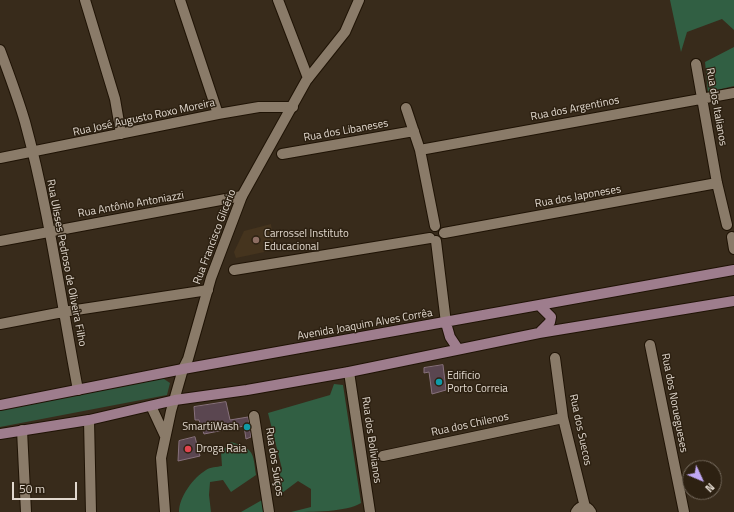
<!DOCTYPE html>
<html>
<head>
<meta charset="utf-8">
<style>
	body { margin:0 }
	#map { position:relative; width:734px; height:512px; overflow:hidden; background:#382b1b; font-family:"Titillium Web",sans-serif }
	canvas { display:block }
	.north { position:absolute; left:682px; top:460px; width:40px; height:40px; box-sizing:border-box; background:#2d2112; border:1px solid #756a5d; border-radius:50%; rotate:134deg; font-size:11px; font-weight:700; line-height:16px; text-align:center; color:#e1d8ce }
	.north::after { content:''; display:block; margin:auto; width:14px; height:18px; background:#c0a8f4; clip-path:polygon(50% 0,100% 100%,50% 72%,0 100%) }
	.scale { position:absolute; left:12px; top:482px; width:65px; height:18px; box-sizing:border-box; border:2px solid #e1d8ce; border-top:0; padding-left:5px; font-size:12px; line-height:14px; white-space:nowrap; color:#e1d8ce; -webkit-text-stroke:3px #2d2112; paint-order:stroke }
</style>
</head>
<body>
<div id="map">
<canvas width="734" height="512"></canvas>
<div class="north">N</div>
<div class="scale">50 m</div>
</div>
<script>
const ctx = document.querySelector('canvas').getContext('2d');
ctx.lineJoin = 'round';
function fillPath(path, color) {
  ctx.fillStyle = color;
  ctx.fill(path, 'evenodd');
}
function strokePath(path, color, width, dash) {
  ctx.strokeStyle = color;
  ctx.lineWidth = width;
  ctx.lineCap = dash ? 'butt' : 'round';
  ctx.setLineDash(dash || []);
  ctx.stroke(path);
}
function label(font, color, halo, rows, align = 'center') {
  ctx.font = font + ' "Titillium Web",sans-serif';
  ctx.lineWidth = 3;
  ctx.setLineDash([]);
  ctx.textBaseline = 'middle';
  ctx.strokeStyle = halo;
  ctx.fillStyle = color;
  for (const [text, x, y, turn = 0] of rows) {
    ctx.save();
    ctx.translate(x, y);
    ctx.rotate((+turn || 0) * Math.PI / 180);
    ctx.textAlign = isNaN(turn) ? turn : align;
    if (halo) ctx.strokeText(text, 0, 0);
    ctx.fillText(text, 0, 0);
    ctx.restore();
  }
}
fillPath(new Path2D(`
	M271,224L274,250L236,258L234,252L244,231Z`), '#45341e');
fillPath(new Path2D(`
	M156,379H164L170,383L167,395L0,427V410Z`), '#315840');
fillPath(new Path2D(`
	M670,0H734V30L722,19L687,32L681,52Z
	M734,47V86L708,92L705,62Z
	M334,384L343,385L361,503C347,512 311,512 291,512L311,507V489L298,481L282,493L274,488L282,469L268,413L330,395Z
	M231,442C254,449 253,452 256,475L231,492L223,480L210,482L209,495L211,512H179C179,497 193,478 206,470C210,467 217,467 222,466L221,452Z
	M262,500L264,512H241Z`), '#315f43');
const building = new Path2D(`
	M443,365L446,390L432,394L429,372L424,373V368Z
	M226,402L230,420L248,417L251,437L246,439L244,426L204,434L199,420H195L194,407Z
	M195,437L200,456L178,461L179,441Z`);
fillPath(building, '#5a4650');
strokePath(building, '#87717c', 1);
const minor = new Path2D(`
	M85,0L115,99L121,134
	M180,0L218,114
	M278,0L308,78
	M0,50C9,74 18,98 25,122C49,210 61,301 78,390
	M696,64L717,183L727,225
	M406,108L420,150L435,226
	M420,150L734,93
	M282,154L414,131
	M0,158L218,114L259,107H293
	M444,233L717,183
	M732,237L734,249
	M0,241L242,196
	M436,241L446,323
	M234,270L430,238
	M0,324L63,312L208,290
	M650,345L684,512
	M555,358L563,418L585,507
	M349,372L370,512
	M254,416L269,512
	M89,420L91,512
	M22,430L26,512
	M383,456L563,418
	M576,512C580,505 587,505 591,512`);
const tertiary = new Path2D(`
	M151,406L165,436
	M165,512L161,458L171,411L183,369L188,359L211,278L242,196L306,81L345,32L359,0`);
const secondary = new Path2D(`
	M446,323L450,337L458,349
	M539,333L550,322L551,317L540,306
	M0,405L183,369L734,270
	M0,434L89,420L175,400L247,390L349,372L539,333L734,301`);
strokePath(minor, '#1f1305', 12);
strokePath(tertiary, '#1f1305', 12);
strokePath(secondary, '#1f1305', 12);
strokePath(minor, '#8a7b69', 10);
strokePath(tertiary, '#8a7b69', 10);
strokePath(secondary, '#9e7d8d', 10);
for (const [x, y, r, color] of [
	[256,240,4,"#8d6e63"],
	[439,382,4,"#0f9aa8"],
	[247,427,4,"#0f9aa8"],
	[188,449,4,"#e0444e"]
]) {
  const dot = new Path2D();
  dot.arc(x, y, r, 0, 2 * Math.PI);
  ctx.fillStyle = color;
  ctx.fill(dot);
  strokePath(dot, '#2d2112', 1.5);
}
label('11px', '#e1d8ce', '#2d2112', [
	["Rua dos Italianos",716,107,80],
	["Rua dos Argentinos",575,109,-11],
	["Rua José Augusto Roxo Moreira",144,118,-12],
	["Rua dos Libaneses",346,131,-10],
	["Rua dos Japoneses",578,197,-10],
	["Rua Antônio Antoniazzi",131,205,-10],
	["Rua Francisco Glicério",215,237,-69],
	["Rua Ulisses Pedroso de Oliveira Filho",66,263,79],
	["Avenida Joaquim Alves Corrêa",365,325,-10],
	["Rua dos Noruegueses",674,403,79],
	["Rua dos Chilenos",470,425,-12],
	["Rua dos Suecos",580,430,78],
	["Rua dos Bolivianos",371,440,82],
	["Rua dos Suíços",274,462,81]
]);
label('11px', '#e1d8ce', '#2d2112', [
	["Carrossel Instituto",264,234],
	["Educacional",264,247],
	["Edificio",447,376],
	["Porto Correia",447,389],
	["SmartiWash",239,427,"right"],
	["Droga Raia",196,449]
], 'left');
</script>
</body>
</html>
